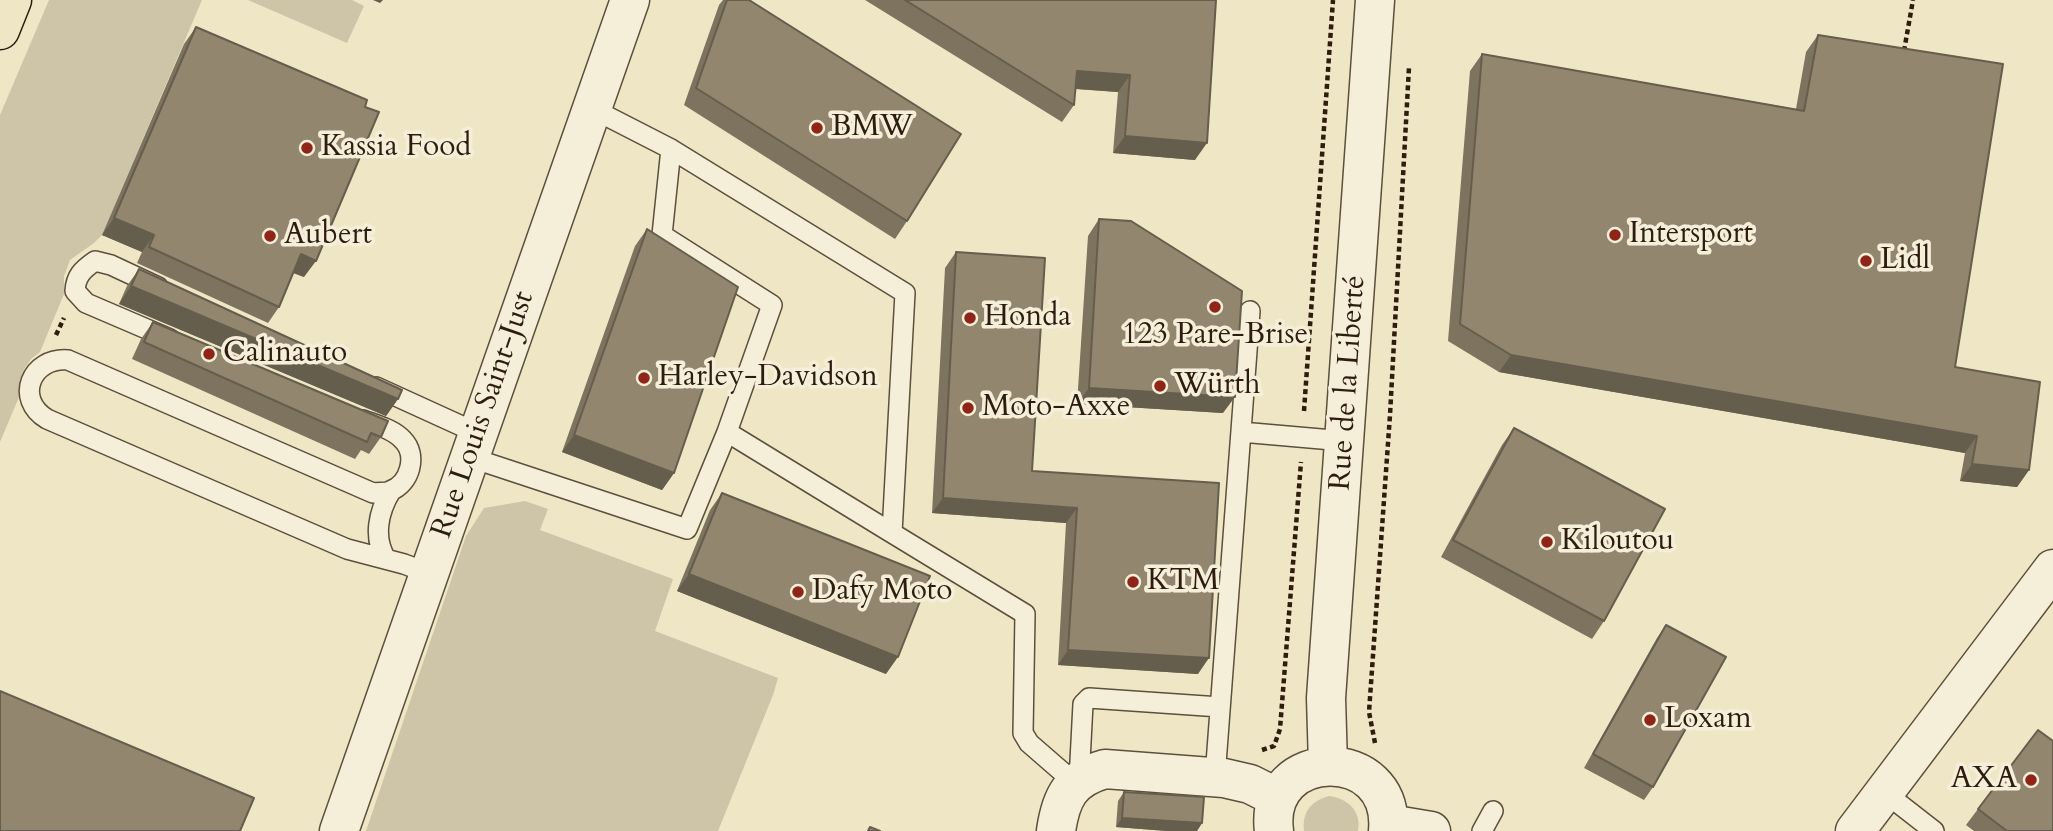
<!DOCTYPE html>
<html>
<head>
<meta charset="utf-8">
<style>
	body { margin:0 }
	canvas { display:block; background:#efe6c6 }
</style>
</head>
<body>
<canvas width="2053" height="831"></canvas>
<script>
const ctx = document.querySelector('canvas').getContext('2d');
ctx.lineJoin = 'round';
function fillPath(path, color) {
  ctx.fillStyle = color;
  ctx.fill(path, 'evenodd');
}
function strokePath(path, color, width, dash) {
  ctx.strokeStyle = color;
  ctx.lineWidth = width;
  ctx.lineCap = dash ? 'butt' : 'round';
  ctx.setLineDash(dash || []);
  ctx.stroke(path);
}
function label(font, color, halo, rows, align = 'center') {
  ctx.font = font + ' Cardo,serif';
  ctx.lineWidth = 7;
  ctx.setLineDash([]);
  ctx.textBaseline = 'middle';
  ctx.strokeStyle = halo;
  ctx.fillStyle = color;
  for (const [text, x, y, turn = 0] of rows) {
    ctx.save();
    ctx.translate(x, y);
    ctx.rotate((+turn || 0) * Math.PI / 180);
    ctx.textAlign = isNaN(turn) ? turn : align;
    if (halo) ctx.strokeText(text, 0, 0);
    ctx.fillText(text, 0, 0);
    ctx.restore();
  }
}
fillPath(new Path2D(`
	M49,0H202L102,235L94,243L70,260L64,276V294L40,352L31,359L23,371L19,385V397L0,442V115Z
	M248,0H352L364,6L347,43Z
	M525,501L548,509L540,530L673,579L655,631L778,678L773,695L718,831H366L466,536L484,508Z
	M1329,796C1347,798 1362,811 1358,831H1304C1302,812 1311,801 1329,796Z`), '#cec4a7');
const lane = new Path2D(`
	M591,108L671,149L905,293L892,533L1025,614L1023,733L1029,743L1075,783
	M671,149L662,235L772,305L727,432L892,533
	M158,287L111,265L95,261C82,270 76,276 75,291L86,303L170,339
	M376,387L477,433
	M363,420C376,425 393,429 403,440C418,455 410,484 390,491C386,493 378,492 373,493L68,360C31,357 14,399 47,419L347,549L404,564L428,573
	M1241,432L1344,441
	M469,457L687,529L727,432
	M386,559C373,538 378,512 391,491
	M1215,777L1250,311
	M1079,780L1083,704L1089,698L1220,707
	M1884,792L1934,831
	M1482,831L1493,811`);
const street = new Path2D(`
	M1328,765L1326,698L1375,0
	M1389,824L1431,831
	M339,831L630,0
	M1056,831C1061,797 1070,779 1105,769L1224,778L1250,784L1278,798
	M1274,831C1263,746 1396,744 1388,831
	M1855,831L2053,569`);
const highway = new Path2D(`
	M0,30L12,0`);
strokePath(lane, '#5e4f3c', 22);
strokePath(street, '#5e4f3c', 41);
strokePath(highway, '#2e1d0e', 41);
strokePath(new Path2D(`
	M1904,51L1913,0
	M56,335L64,318
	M1304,411L1333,0
	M1375,743L1369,712L1390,415L1409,67
	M1262,750L1274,746L1280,729L1301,462`), '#2e1d0e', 4.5, [5, 3.5]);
strokePath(lane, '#f5efda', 19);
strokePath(street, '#f5efda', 38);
strokePath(highway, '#efe6c6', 38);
fillPath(new Path2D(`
	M723,0H749L907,221L895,239L684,105L719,5Z
	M865,0H1216L1195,160L1113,153L1118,92L1075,89L1074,105L1062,122Z
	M196,27L304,277L293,273L279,307L268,323L137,263L142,252L102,235L184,44Z
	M1818,35L1955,367L2029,470L2017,487L1960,481L1965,453L1499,372L1448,341L1470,71L1482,54L1796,109L1806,52Z
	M1099,219L1223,413L1077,404L1088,236Z
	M647,229L674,473L662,490L562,452L635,246Z
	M956,252L1032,471L1219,483L1198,674L1058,665L1066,523L932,513L945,268Z
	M139,269L398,399L386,416L119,304L127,286Z
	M153,322L381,437L369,454L361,450L355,459L132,359L141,339Z
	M1514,428L1604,621L1592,639L1441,557L1502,445Z
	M722,493L886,674L677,591L710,510Z
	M1666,625L1653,787L1644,800L1584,768L1657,638Z
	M1124,792L1202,823L1197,831H1167L1116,827L1118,801Z
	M1978,809L2053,831H1974L1966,825Z`), '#7e735f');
fillPath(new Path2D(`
	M373,0H383L380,3Z
	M1077,71L1130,75L1118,92L1065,88Z
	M1125,136L1207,143L1195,160L1113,153Z
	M114,218L154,235L142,252L102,235Z
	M301,254L316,261L304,277L289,271Z
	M131,286L398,399L386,416L119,304Z
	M1511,355L1977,436L1965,453L1499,372Z
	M1089,388L1235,397L1223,413L1077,404Z
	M574,435L674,473L662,490L562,452Z
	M1972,464L2029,470L2017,487L1960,481Z
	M943,498L1077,508L1066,523L932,513Z
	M689,574L898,657L886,674L677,591Z
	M1068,650L1209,658L1198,674L1058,665Z
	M1122,818L1202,823L1197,831H1167L1116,827Z`), '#665e4d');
const building = new Path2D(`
	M727,0H749L961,134L907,221L696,88Z
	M905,0H1216L1207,143L1125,136L1130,75L1077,71L1074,105Z
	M196,27L367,100L365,107L379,112L316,261L301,254L279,307L149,247L154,235L114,218Z
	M1818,35L2003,64L1955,367L2040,382L2029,470L1972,464L1977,436L1511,355L1460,324L1482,54L1804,111Z
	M1099,219L1131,221L1242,291L1235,397L1089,388Z
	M647,229L738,287L674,473L574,435Z
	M956,252L1045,258L1032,471L1219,483L1209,658L1068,650L1077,508L943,498Z
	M139,269L402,390L398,399L131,286Z
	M153,322L388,421L381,437L371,433L367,442L144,342Z
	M1514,428L1665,509L1604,621L1453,540Z
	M722,493L930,576L898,657L689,574Z
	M1666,625L1726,657L1653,787L1593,754Z
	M0,691L254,798L240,831H0Z
	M2038,730L2053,741V831H2007L1978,809Z
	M1124,792L1204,797L1202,823L1122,818Z
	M870,827L880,831H868Z`);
fillPath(building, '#92866e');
strokePath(building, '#665e4d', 2);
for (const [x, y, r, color] of [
	[817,128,7,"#8f2418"],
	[307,148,7,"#8f2418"],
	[1615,235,7,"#8f2418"],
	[270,236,7,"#8f2418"],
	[1866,261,7,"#8f2418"],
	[1215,307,7,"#8f2418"],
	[970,318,7,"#8f2418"],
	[209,354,7,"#8f2418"],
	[644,378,7,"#8f2418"],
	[1160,386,7,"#8f2418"],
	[968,408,7,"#8f2418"],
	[1547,542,7,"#8f2418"],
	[1133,582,7,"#8f2418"],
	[798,592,7,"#8f2418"],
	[1650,720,7,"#8f2418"],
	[2031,780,7,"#8f2418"]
]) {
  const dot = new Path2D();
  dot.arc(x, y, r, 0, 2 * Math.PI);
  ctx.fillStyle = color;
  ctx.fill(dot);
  strokePath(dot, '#f5efda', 2.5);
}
label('30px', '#2e1d0e', '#f5efda', [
	["BMW",831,128],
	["Kassia Food",321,148],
	["Intersport",1629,235],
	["Aubert",284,236],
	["Lidl",1880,261],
	["Honda",984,318],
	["123 Pare-Brise",1215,336,"center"],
	["Calinauto",223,354],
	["Harley-Davidson",658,378],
	["Würth",1174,386],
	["Moto-Axxe",982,408],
	["Kiloutou",1561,542],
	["KTM",1147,582],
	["Dafy Moto",812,592],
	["Loxam",1664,720],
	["AXA",2017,780,"right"]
], 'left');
label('30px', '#2e1d0e', '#f5efda', [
	["Rue de la Liberté",1349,383,-86],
	["Rue Louis Saint-Just",484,415,-71]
]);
</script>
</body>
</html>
